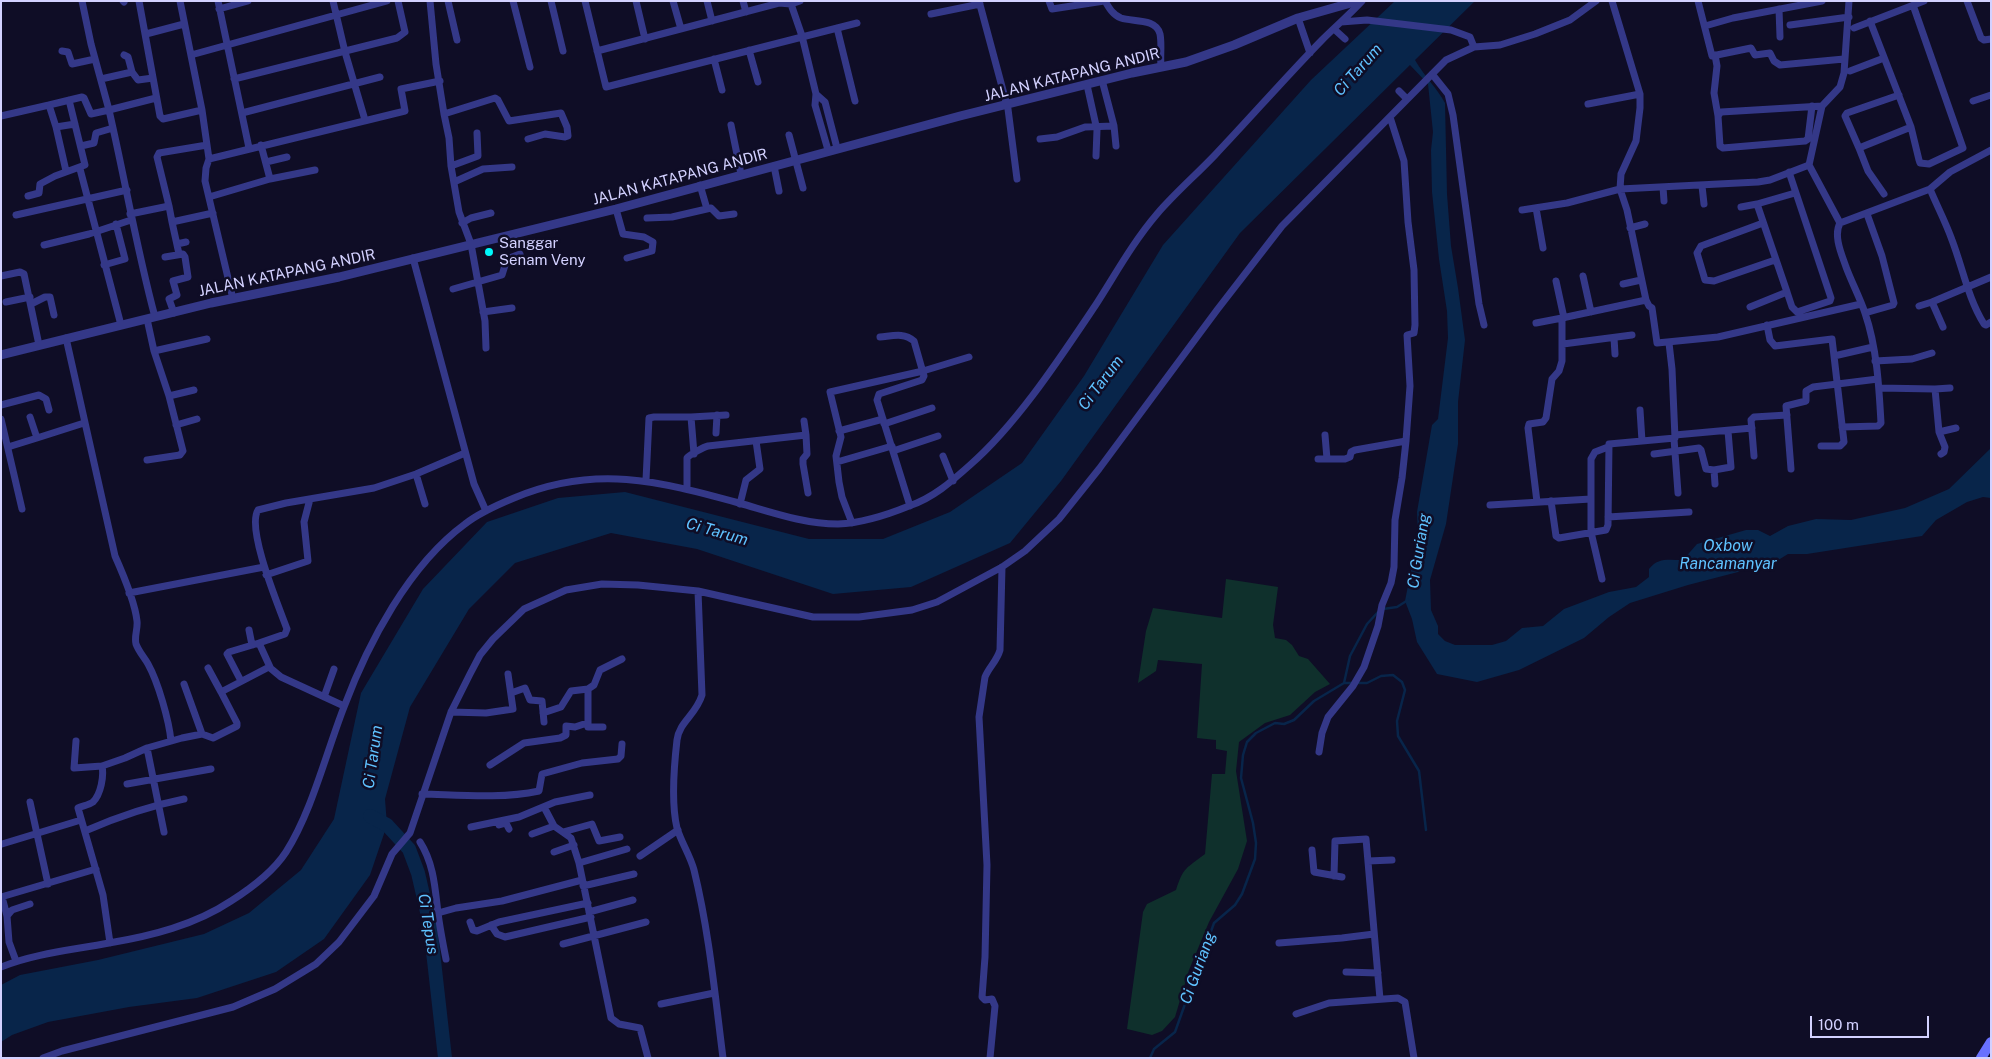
<!DOCTYPE html>
<html>
<head>
<meta charset="utf-8">
<style>
	body { margin:0 }
	#map { position:relative; width:1992px; height:1059px; overflow:hidden; background:#0f0d26; font-family:"Public Sans",sans-serif }
	canvas { display:block }
	.frame { position:absolute; inset:0; border:2px solid #d3d1ff; pointer-events:none }
	.scale { position:absolute; left:1810px; top:1016px; width:119px; height:22px; box-sizing:border-box; border:2px solid #d3d1ff; border-top:0; padding-left:6px; font-size:15px; line-height:18px; white-space:nowrap; color:#d3d1ff; -webkit-text-stroke:4px #0f0d26; paint-order:stroke }
</style>
</head>
<body>
<div id="map">
<canvas width="1992" height="1059"></canvas>
<div class="frame"></div>
<div class="scale">100 m</div>
</div>
<script>
const ctx = document.querySelector('canvas').getContext('2d');
ctx.lineJoin = 'round';
function fillPath(path, color) {
  ctx.fillStyle = color;
  ctx.fill(path, 'evenodd');
}
function strokePath(path, color, width, dash) {
  ctx.strokeStyle = color;
  ctx.lineWidth = width;
  ctx.lineCap = dash ? 'butt' : 'round';
  ctx.setLineDash(dash || []);
  ctx.stroke(path);
}
function label(font, color, halo, rows, align = 'center') {
  ctx.font = font + ' "Public Sans",sans-serif';
  ctx.lineWidth = 5;
  ctx.setLineDash([]);
  ctx.textBaseline = 'middle';
  ctx.strokeStyle = halo;
  ctx.fillStyle = color;
  for (const [text, x, y, turn = 0] of rows) {
    ctx.save();
    ctx.translate(x, y);
    ctx.rotate((+turn || 0) * Math.PI / 180);
    ctx.textAlign = isNaN(turn) ? turn : align;
    if (halo) ctx.strokeText(text, 0, 0);
    ctx.fillText(text, 0, 0);
    ctx.restore();
  }
}
fillPath(new Path2D(`
	M1226,579L1278,587L1273,625L1275,638L1286,640L1292,645L1299,656L1308,659L1330,684L1315,692L1290,715L1265,723L1239,742L1236,771L1247,841L1238,869L1209,922L1189,970L1175,1017L1162,1031L1152,1035L1127,1029L1143,912L1147,904L1176,890C1184,866 1186,869 1205,854L1212,774H1225L1227,751L1216,749V740L1197,738L1202,664L1158,660L1156,671L1138,683L1146,631L1153,608L1222,618Z`), '#0f302c');
fillPath(new Path2D(`
	M1395,1H1475L1415,60C1424,76 1437,88 1445,103L1447,194L1451,246L1458,288L1465,340L1458,402V444L1446,524L1430,580L1431,610L1438,626V634L1445,641L1455,645H1492L1506,641L1522,628L1543,626L1564,609L1609,592L1636,587L1649,577V569C1658,557 1669,560 1683,560L1697,544L1746,530H1758L1770,536L1788,526L1816,519L1851,520L1905,508L1949,489L1991,448V498L1983,497L1967,502L1936,520L1922,536L1807,554H1788L1775,562L1759,560L1738,572L1688,585L1630,603L1609,617L1584,638L1519,670L1477,682L1437,674L1417,642L1412,619L1405,601L1418,535L1417,512L1432,425L1438,419L1448,338L1447,311L1439,259L1432,192L1431,150L1433,132L1428,84L1410,65L1240,233L1061,481L1010,543L911,587L833,594L697,549L611,533L515,563L469,609L410,707L385,799L387,825L370,875L324,939L276,972L197,998L129,1007L48,1022L12,1035L1,1042V985L20,975L98,960L204,934L249,913L301,870L334,819L361,693L423,589L487,522L558,498L625,492L809,539H883L950,512L1022,463L1084,376L1163,245L1311,80Z`), '#08254a');
strokePath(new Path2D(`
	M1383,609L1397,607L1408,600
	M1344,683H1367L1381,676L1393,675L1402,682L1405,690L1397,721L1398,736L1419,771L1426,830
	M1150,1058L1154,1049L1175,1032L1214,923L1235,905L1242,894L1255,859L1256,843L1253,823L1241,778L1243,755L1247,742L1256,733L1275,723L1284,724L1294,720L1314,701L1344,683L1350,656L1367,624L1378,612`), '#08254a', 2.5);
strokePath(new Path2D(`
	M370,816L387,825L409,849L418,873L430,925L445,1058`), '#08254a', 14);
strokePath(new Path2D(`
	M123,1L124,2
	M139,1L160,116L163,119L202,110
	M180,1L202,110L209,159L206,168L205,181L233,299
	M218,1L249,148
	M333,1L345,52L365,120
	M430,1L436,64L444,114
	M448,1L457,40
	M513,1L530,67
	M551,1L563,51
	M585,1L606,87L857,23
	M636,1L645,39
	M673,1L681,29
	M707,1L712,21
	M743,1L746,12
	M979,1L1008,109L1017,179
	M1049,1L1052,9L1104,1
	M1105,1C1109,8 1113,15 1121,18C1133,22 1156,18 1160,34C1162,44 1160,56 1161,66
	M1612,1L1640,94V108L1636,141L1621,174L1620,189L1627,210L1646,300L1649,306L1652,308L1657,343L1718,337L1861,304
	M1698,1L1712,56L1751,48L1755,55L1770,53L1774,61L1780,65L1844,59
	M1967,1L1981,38L1984,40L1991,39
	M791,4L802,36L816,94L815,105L828,150
	M219,9L248,1
	M1779,9L1780,37
	M931,14L980,4
	M1298,18L1310,53
	M1870,21L1911,127L1919,160L1920,163L1929,164L1963,148L1913,5
	M1341,22L1367,20L1451,30L1470,37L1474,47
	M1790,25L1849,17
	M1705,26L1733,18L1822,1
	M837,28L855,101
	M1854,28L1924,1
	M1334,29L1345,39
	M146,34L184,24
	M749,50L758,82
	M62,51L68,52L72,64L95,59
	M597,51L779,3L791,4L800,1
	M124,55L128,57L132,72
	M191,55L387,1
	M1715,55L1717,66L1714,93L1718,116
	M714,59L722,90
	M1850,71L1884,58
	M1432,74L1448,94L1453,115L1479,304L1484,325
	M101,79L132,72L138,80L153,78
	M234,79L397,38L405,32L398,1
	M1087,85L1097,130L1096,156
	M1399,91L1407,99
	M816,94L825,102L837,148
	M1899,95L1847,113L1845,116L1859,148L1911,127
	M1973,101L1991,95
	M1588,104L1640,94
	M49,105L82,97L84,98L91,114L109,110L91,44L82,1
	M1812,106L1808,139L1805,141L1723,148L1720,146L1718,116L1721,112L1822,106
	M242,113L380,77
	M1,116L49,105L56,127L75,124
	M731,125L741,174
	M1114,126L1116,146
	M56,127L66,171
	M113,128C127,191 138,254 155,317
	M789,135L803,188
	M1040,139L1057,137L1085,127L1114,126L1102,80
	M261,145L270,179
	M81,146L94,143L96,133L113,128L109,110L156,98
	M1859,148L1868,171L1884,194
	M209,159L405,111L401,89L440,81
	M266,162L287,157
	M451,166L478,156L477,133
	M774,166L779,191
	M80,169L121,325
	M454,182L483,169L512,167
	M700,185L707,209
	M1702,186L1704,204
	M1663,187L1664,201
	M1930,189C1937,206 1946,223 1952,240C1963,269 1968,298 1984,324L1986,325L1991,322
	M28,196L39,193L40,184L55,176L85,165L69,100
	M209,197L270,179L315,170
	M169,206L157,157L159,153L207,145
	M1741,207L1757,204
	M1536,208L1543,248
	M616,209L623,234L644,237L653,242L652,251L627,258
	M1522,210L1567,203L1620,189L1758,182L1770,180L1809,165
	M130,214L169,206L172,222L213,213
	M16,215L127,190
	M647,218L672,217L711,208L719,216L734,214
	M172,222L179,254
	M462,223L471,218L491,213
	M1763,223L1701,246L1697,253L1705,280L1714,281L1775,260
	M1840,223L1930,189L1950,172L1991,150
	M1630,228L1645,224
	M177,244L186,242
	M44,245L89,234L131,220
	M165,257L183,254L185,257L188,277L173,281L177,295L169,299L174,313
	M413,258L474,484L486,511
	M104,265L125,259L116,224
	M1,276L20,272L24,274L39,345
	M1583,276L1591,312
	M1556,281L1564,318
	M1623,284L1641,280
	M453,289L502,275L507,259L520,254
	M1787,292L1792,307L1797,312L1830,301L1831,298L1789,172
	M6,302L30,297
	M1932,302L1991,277
	M31,304L45,297H50L54,315
	M1919,306L1932,302L1943,327
	M1750,307L1787,292L1757,204L1795,193
	M483,312L512,308
	M1865,313L1893,305L1894,303L1882,256L1867,214
	M147,319L154,351L169,396L194,390
	M1536,323L1562,318
	M1767,325L1770,340L1775,346L1832,339L1834,356
	M880,337C892,336 904,332 914,341L924,376L922,380L879,394L877,400L910,506
	M66,338L115,556C123,574 135,602 137,621C138,629 134,636 136,644C139,652 144,657 148,664C158,682 169,720 171,741
	M1614,338L1615,354
	M1563,344L1632,335
	M486,348L485,321L471,244L459,212L451,166L449,138L444,114L495,98L498,100L509,121L561,113L567,127L568,136L565,137L545,134L528,139
	M154,351L207,339
	M1875,361L1912,359L1932,353
	M1879,388L1935,389L1939,432L1945,447L1944,452L1941,454
	M1935,389L1950,388
	M1,405L39,395L46,399L49,410
	M1640,410L1642,441
	M1,419L22,509
	M884,424L932,408
	M176,425L197,419
	M1842,427L1878,426L1881,423C1879,387 1877,348 1865,313C1860,298 1852,283 1846,267C1842,255 1833,236 1840,223L1809,165L1822,106L1840,87L1844,73L1849,1
	M839,431L883,419
	M1939,432L1956,428
	M716,433L717,415
	M806,435L807,454L803,459V464L808,493
	M1325,435L1327,459
	M1675,435L1752,428
	M37,438L84,423
	M1674,439L1678,493
	M1821,446H1840L1844,442L1834,356L1873,347
	M8,447L37,438L30,417
	M893,451L938,436
	M694,454L691,417L726,415
	M1654,454L1699,448L1701,450L1706,469L1714,470
	M943,456L953,481
	M1754,456L1751,420L1754,417L1787,415
	M1318,459H1345L1350,457L1351,452L1355,450L1406,441
	M147,460L180,455L183,451L169,396
	M837,462L892,446
	M1791,469L1786,406L1806,401V391L1813,387L1878,379
	M416,474L425,504
	M646,480L649,418L654,417H691
	M1715,484L1714,470L1731,467L1728,431
	M687,489V458C689,455 704,447 708,446L806,435L804,421
	M1551,501L1556,536L1559,538L1606,530L1608,525L1609,444L1675,438L1672,369L1669,343
	M1537,502L1528,428L1529,424L1543,422L1546,418L1552,379L1559,371L1562,361V318L1646,300
	M740,504L746,480L760,469L756,441
	M1490,505L1591,499
	M1608,517L1689,512
	M852,523L842,497L839,482L836,456L841,437L830,392L923,371L969,357
	M266,575L308,561L304,522L310,499
	M1602,579L1591,532V459L1595,452L1608,447
	M698,591L702,695C696,715 679,722 677,740C674,766 671,803 677,828C681,842 690,855 694,870C709,931 715,995 723,1058
	M129,593L264,567
	M249,630L252,645
	M259,643L285,634L287,629C279,607 246,529 258,510L286,503L374,488L416,474L465,453
	M208,668L221,692
	M241,681L227,654L229,652L259,643L270,667
	M184,684L202,734
	M588,689L594,685L600,670L622,659
	M511,693L525,688L530,700L542,701L544,722
	M324,697L334,669
	M451,712L486,713L513,709L508,674
	M543,713L561,707L571,691L588,689V727H603
	M76,741L74,768L102,766L125,758L147,748L182,738L202,734L213,738L237,726V723L221,692L269,667L281,677L344,706
	M147,748L164,832
	M1319,752L1322,733L1328,717L1353,686L1364,667L1378,626L1382,605L1391,583L1394,567L1395,520L1402,478L1406,441L1410,386L1407,335L1414,333L1415,325L1414,270L1408,222L1404,161L1390,117
	M490,765L524,743L560,738L566,735V726L575,727L587,723
	M102,766C104,776 101,794 93,802C89,805 82,806 78,808L103,895L110,943
	M127,784L211,769
	M422,794C460,795 501,799 539,791L542,774L582,763L618,759L621,756L622,744
	M30,802L48,884
	M544,807L554,826
	M499,825L506,823L509,829
	M471,827L519,817L555,802L590,795
	M85,831C117,817 149,806 184,799
	M563,832L592,824L599,841L620,837
	M532,834L554,826L571,838L579,863L611,1018L619,1024L640,1028L648,1058
	M420,842C434,864 435,888 438,913C440,929 443,944 446,959
	M2,844L81,820
	M1312,850L1314,872L1342,877
	M554,852L574,845
	M640,856L678,830
	M1368,861L1392,860
	M579,863L627,849
	M1334,876L1335,841L1366,839L1380,999
	M583,886L634,874
	M1,897L96,869
	M2,897L7,916L9,942L16,961
	M589,912L633,900
	M438,913L456,908L502,901L582,880
	M7,916L12,910L30,904
	M470,922L473,930L477,931L499,922L588,903
	M491,925L497,934L505,937L591,917
	M1279,943L1342,938L1374,934
	M563,944L646,922
	M1,967C36,953 73,950 109,943C151,936 195,925 231,901C250,889 273,872 286,852C312,811 326,753 344,707C368,643 409,565 465,524C479,513 497,505 514,498C595,464 658,481 739,503C771,512 804,524 838,524C862,523 887,515 909,506C933,498 951,482 970,465C1017,424 1060,358 1095,306C1115,275 1133,242 1157,214C1175,193 1196,175 1215,155C1251,117 1286,77 1322,40C1335,27 1349,15 1362,1
	M1346,972L1378,973
	M661,1004L714,993
	M1296,1014L1329,1003L1398,998L1405,1002L1414,1058
	M43,1058L62,1051L233,1007L275,989L316,964L339,942L374,896L392,854L410,833L451,712L470,674L480,655L493,639L524,609L566,590L602,584L638,585L698,591L813,617H859L912,610L937,602L1002,567L1025,551L1059,519L1099,469L1217,310L1282,226L1446,60L1474,47L1500,45L1535,34L1570,20L1596,1
	M990,1058L995,1006L992,999L985,1000L982,997L985,957L987,865L979,717L985,677C989,667 997,661 1000,650L1002,567`), '#343888', 7);
strokePath(new Path2D(`
	M1,355L211,303L339,277L616,209L960,116L1132,73L1186,62L1234,45L1298,18L1358,1`), '#343888', 9);
strokePath(new Path2D(`
	M1981,1058L1991,1042`), '#6871ff', 10);
for (const [x, y, r, color] of [
	[489,252,5,"#00f8fc"]
]) {
  const dot = new Path2D();
  dot.arc(x, y, r, 0, 2 * Math.PI);
  ctx.fillStyle = color;
  ctx.fill(dot);
  strokePath(dot, '#0f0d26', 2);
}
label('15px', '#d3d1ff', '#0f0d26', [
	["JALAN KATAPANG ANDIR",1072,75,-14],
	["JALAN KATAPANG ANDIR",680,177,-15],
	["JALAN KATAPANG ANDIR",287,273,-12]
]);
label('15px', '#d3d1ff', '#0f0d26', [
	["Sanggar",499,243],
	["Senam Veny",499,260]
], 'left');
label('italic 16px', '#5fc2ff', '#0f0d26', [
	["Ci Tarum",1358,70,-48],
	["Ci Tarum",1101,383,-53],
	["Ci Tarum",717,532,16],
	["Oxbow",1728,546],
	["Rancamanyar",1728,564],
	["Ci Guriang",1419,551,-81],
	["Ci Tarum",373,757,-82],
	["Ci Tepus",428,924,81],
	["Ci Guriang",1198,968,-70]
]);
</script>
</body>
</html>
